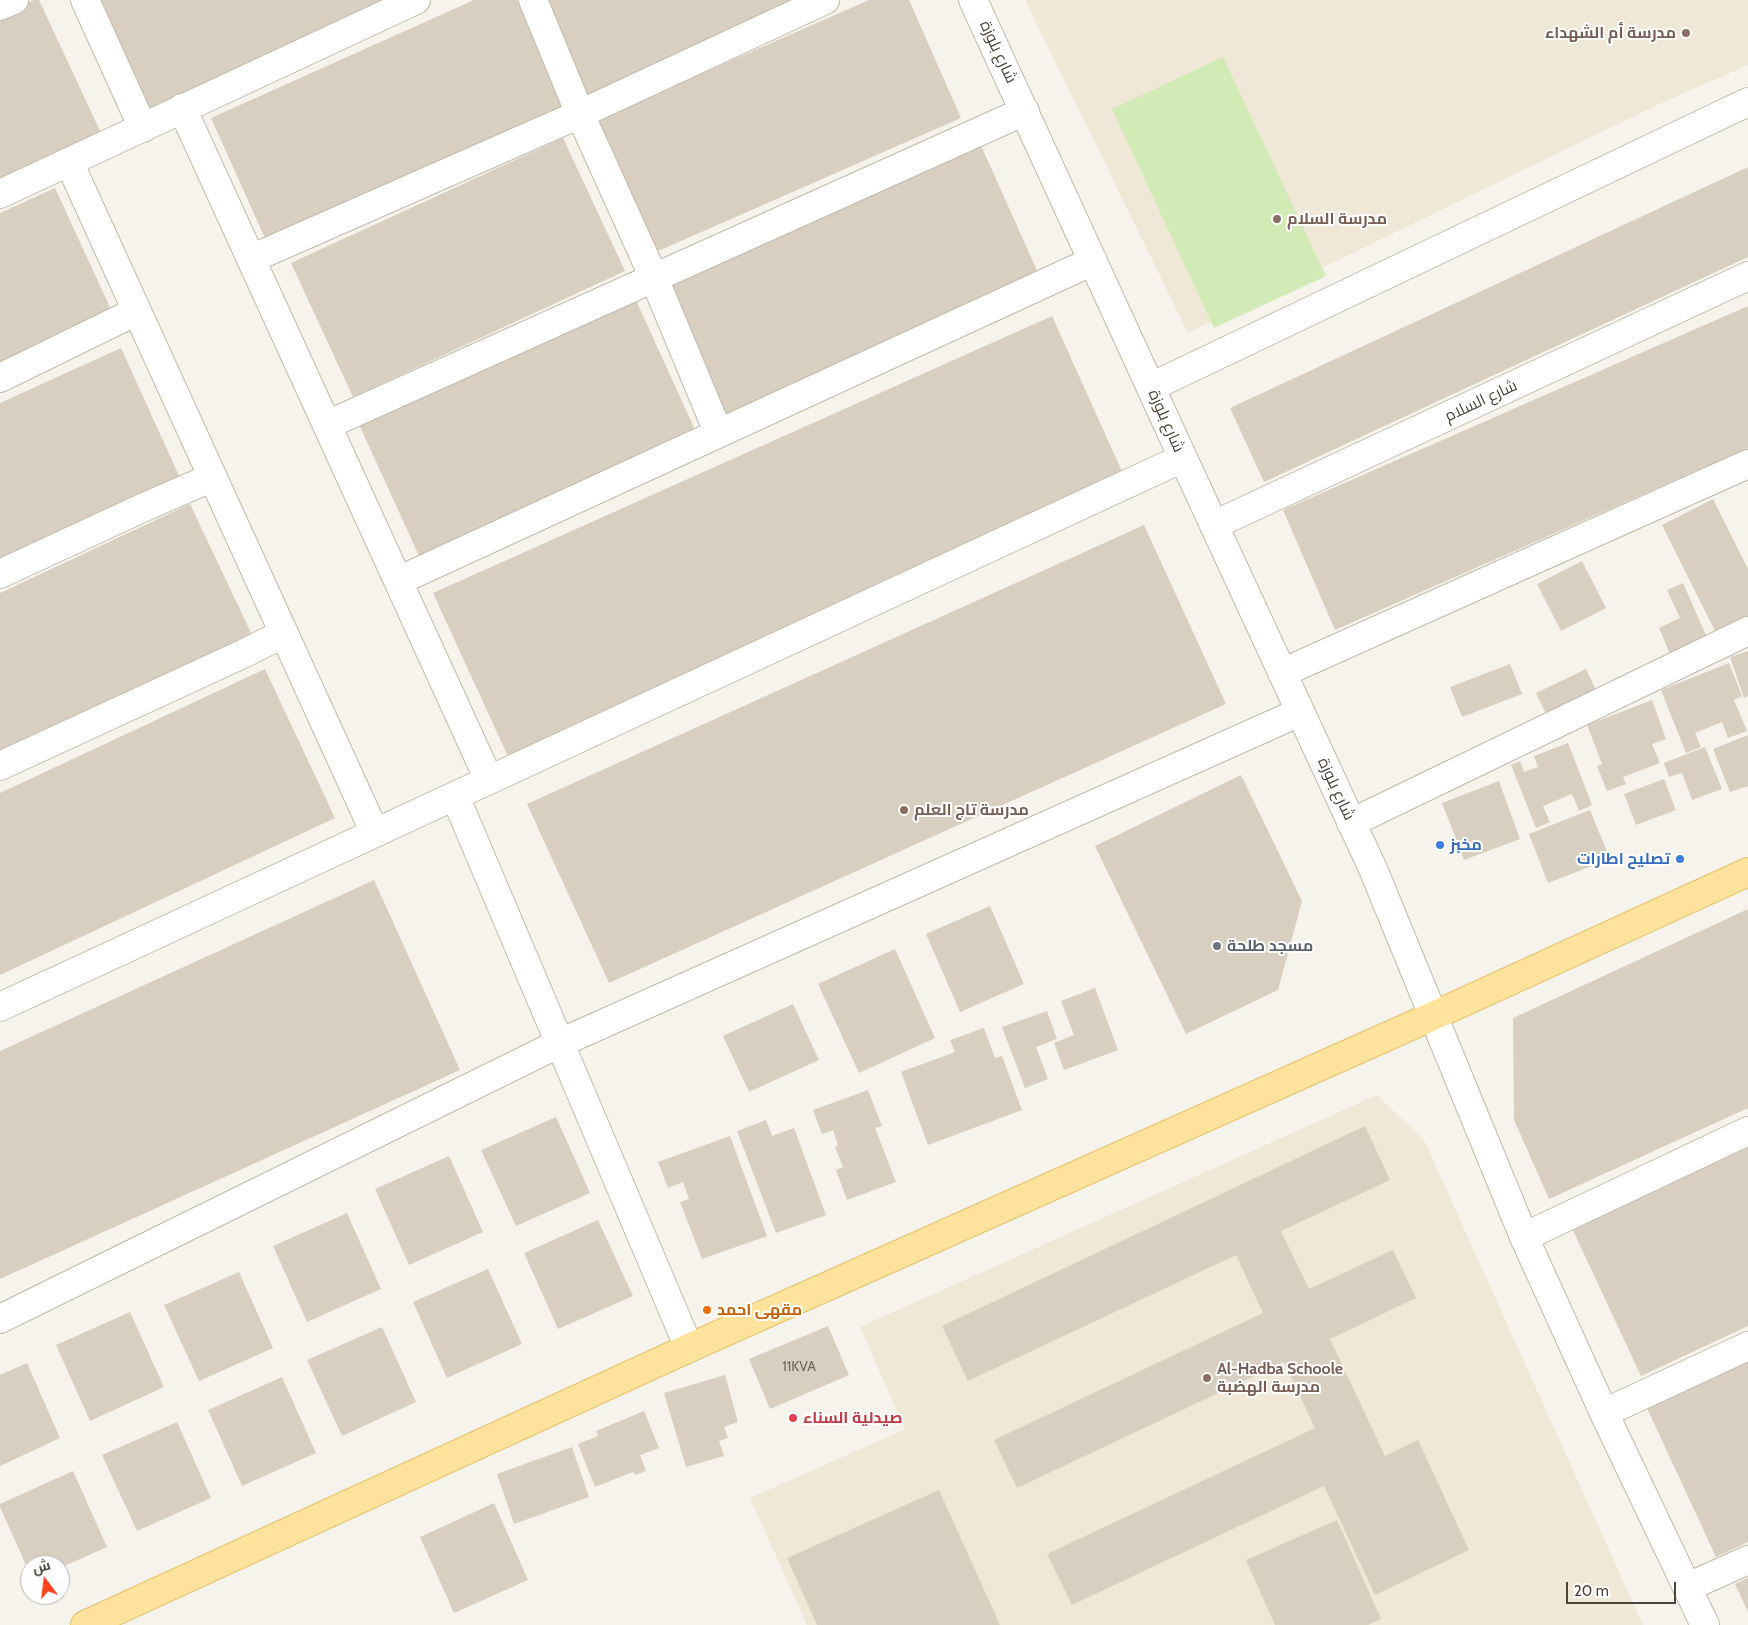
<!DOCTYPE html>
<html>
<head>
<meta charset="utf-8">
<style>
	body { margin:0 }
	#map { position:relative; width:1748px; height:1625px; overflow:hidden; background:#f6f3ec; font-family:Cabin,Cairo,sans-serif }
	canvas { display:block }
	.north { position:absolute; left:20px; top:1555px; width:50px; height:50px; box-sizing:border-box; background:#fff; border:1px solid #b7b4b0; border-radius:50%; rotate:345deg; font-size:14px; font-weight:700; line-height:20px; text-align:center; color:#4b4439 }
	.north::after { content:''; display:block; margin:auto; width:18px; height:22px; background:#fc3f1d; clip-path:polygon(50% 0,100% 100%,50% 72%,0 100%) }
	.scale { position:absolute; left:1566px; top:1582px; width:110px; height:22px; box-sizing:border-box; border:2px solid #4b4439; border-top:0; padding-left:6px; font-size:15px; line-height:18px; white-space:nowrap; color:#4b4439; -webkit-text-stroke:4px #fff; paint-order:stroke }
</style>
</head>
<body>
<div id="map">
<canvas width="1748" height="1625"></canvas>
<div class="north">ش</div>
<div class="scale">20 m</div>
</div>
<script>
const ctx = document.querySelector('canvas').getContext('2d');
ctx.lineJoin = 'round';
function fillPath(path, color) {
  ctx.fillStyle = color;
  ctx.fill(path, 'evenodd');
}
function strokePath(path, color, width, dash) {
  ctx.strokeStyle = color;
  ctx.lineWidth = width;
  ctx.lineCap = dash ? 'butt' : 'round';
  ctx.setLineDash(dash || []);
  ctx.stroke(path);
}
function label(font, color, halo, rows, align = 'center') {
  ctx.font = font + ' Cabin,Cairo,sans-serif';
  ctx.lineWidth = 4;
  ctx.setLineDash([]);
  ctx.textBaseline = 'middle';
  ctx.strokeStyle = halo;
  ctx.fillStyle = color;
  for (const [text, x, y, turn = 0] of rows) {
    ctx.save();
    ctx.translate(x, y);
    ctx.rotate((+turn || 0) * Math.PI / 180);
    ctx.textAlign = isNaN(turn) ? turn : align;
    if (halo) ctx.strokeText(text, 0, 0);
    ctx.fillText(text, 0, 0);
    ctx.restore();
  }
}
fillPath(new Path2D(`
	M1025,0H1748V65L1657,105L1188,333Z
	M1377,1095L1424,1140L1643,1625H807L750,1498L905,1429L860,1327Z`), '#efe8d6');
fillPath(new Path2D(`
	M1223,57L1326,276L1214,328L1112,109Z`), '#d2eab5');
fillPath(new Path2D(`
	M33,0H39L101,133L0,180V16Z
	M92,0H382L145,111Z
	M474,0H517L566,111L268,245L211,118Z
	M544,0H804L587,96Z
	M869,0H909L961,118L656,252L598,119Z
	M563,138L625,271L353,397L291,263Z
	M979,141L1039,275L725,415L666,280Z
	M1748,167V257L1264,482L1230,408Z
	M55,188L114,316L0,368V213Z
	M634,296L697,434L420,558L357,420Z
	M1748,306V448L1335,630L1283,510Z
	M1052,316L1129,487L511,763L433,593Z
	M121,348L180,478L0,560V403Z
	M1713,499L1748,569V624L1719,639L1662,525Z
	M190,504L254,639L0,757V593Z
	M1144,525L1226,704L609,983L527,804Z
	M1582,561L1606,608L1561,631L1537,584Z
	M1683,583L1709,642L1672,659L1659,628L1680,618L1667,590Z
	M1748,651V696L1744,698L1730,657Z
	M1729,663L1742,696L1734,700L1747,731L1728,738L1722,722L1695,733L1701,747L1686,753L1661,690Z
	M1510,664L1522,694L1462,717L1450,687Z
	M265,669L335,818L0,975V793Z
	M1586,669L1598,694L1548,718L1536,693Z
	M1652,700L1666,739L1652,744L1660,763L1623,777L1626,784L1607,791L1597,766L1602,764L1587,725Z
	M1748,735V786L1730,792L1713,749Z
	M1568,743L1592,805L1579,811L1572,794L1543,806L1550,822L1536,828L1511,765L1520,761L1524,772L1538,767L1534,756Z
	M1705,747L1722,789L1692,800L1682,773L1669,777L1664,763Z
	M1241,775L1302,901L1278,990L1186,1034L1095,846Z
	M1664,779L1676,810L1636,825L1624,794Z
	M1499,781L1520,839L1464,860L1442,803Z
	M1590,810L1610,859L1548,883L1529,834Z
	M374,880L460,1070L0,1279V1051Z
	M990,906L1024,984L960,1012L926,934Z
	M1748,909V1108L1549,1199L1514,1120L1513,1018Z
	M895,949L935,1038L859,1073L818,984Z
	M1095,988L1118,1050L1064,1070L1054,1043L1074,1035L1061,1001Z
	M793,1004L819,1060L749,1092L723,1036Z
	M1047,1011L1057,1039L1036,1047L1048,1079L1025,1088L1002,1027Z
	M984,1028L995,1058L1002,1056L1022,1110L928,1145L901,1072L955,1052L950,1040Z
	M868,1090L882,1126L875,1128L896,1182L847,1200L836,1170L843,1167L835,1147L838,1145L833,1130L822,1134L813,1110Z
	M556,1117L590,1193L516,1226L481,1150Z
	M766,1120L772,1136L794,1128L826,1215L776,1233L737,1131Z
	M1365,1126L1390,1180L1281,1231L1309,1289L1393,1250L1416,1298L1330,1339L1385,1456L1418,1440L1469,1550L1375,1595L1324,1486L1072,1605L1047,1554L1315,1428L1284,1362L1017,1488L994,1440L1263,1313L1236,1255L968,1381L942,1326Z
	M730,1136L767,1236L702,1259L680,1202L689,1199L683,1182L668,1188L658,1162Z
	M1748,1142V1326L1641,1376L1570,1224Z
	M449,1156L483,1232L409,1265L375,1189Z
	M347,1213L381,1289L307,1322L273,1246Z
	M598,1220L633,1296L558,1329L524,1253Z
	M488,1269L522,1344L447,1378L413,1302Z
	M239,1272L273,1348L199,1381L164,1305Z
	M130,1312L164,1387L90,1421L56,1345Z
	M828,1326L849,1375L770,1409L749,1359Z
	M382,1327L416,1402L342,1436L307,1360Z
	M1748,1360V1542L1716,1557L1646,1406Z
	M27,1363L60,1438L0,1466V1375Z
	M725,1375L738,1422L724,1427L728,1438L719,1441L724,1456L686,1467L664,1393Z
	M282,1377L316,1453L242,1486L208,1410Z
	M644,1411L659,1448L640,1455L646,1471L635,1475L633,1472L595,1487L578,1444L598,1436L596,1431Z
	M177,1422L211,1498L137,1531L102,1455Z
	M572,1447L589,1497L514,1524L497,1474Z
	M73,1471L107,1547L60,1568V1565H30V1574L0,1507V1504Z
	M939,1490L1000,1625H817L787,1558Z
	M494,1503L528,1580L454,1613L420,1537Z
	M1337,1520L1381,1619L1368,1625H1275L1246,1560Z
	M1748,1578V1612L1735,1584Z`), '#d8cfc1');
const minor = new Path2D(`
	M85,0L143,128
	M533,0L580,114L654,278L718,432
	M973,0L1183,458L1373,869L1524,1237L1604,1413L1705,1625
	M0,6L14,0
	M182,108L489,780
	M69,162L375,833
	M0,194L416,0
	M251,259L580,114L825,0
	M0,378L137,311
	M1151,387L1748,102
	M327,425L1025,111
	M1214,525L1748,276
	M0,574L140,509L213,477
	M398,581L1093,261
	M1282,673L1748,464
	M0,766L245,653L284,633
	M455,796L689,1348
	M1351,823L1748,631
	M0,1007L1183,458
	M1524,1237L1748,1131
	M0,1319L560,1043L1300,712
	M1604,1413L1748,1346
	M1688,1587L1748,1560`);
const major = new Path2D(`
	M85,1625L689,1348L1433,1016L1748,872`);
strokePath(minor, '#c2bbae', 30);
strokePath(major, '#e6c16a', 30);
strokePath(minor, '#fff', 28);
strokePath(major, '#ffe39c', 28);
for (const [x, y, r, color] of [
	[1686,33,5,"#8d6e63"],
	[1277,219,5,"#8d6e63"],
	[904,810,5,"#8d6e63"],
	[1440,845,5,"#3f7fe0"],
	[1680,859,5,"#3f7fe0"],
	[1217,946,5,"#6b7280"],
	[707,1310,5,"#e8710a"],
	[1207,1378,5,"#8d6e63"],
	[793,1418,5,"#e0444e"]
]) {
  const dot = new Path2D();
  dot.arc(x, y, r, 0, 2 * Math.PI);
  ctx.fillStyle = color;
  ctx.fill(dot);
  strokePath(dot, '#fff', 2);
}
label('14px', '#6e675b', null, [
	["11KVA",799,1367]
]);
label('bold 16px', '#785e54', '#fff', [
	["مدرسة أم الشهداء",1676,33,"right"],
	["مدرسة السلام",1287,219],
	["مدرسة تاج العلم",914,810],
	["Al-Hadba Schoole",1217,1369],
	["مدرسة الهضبة",1217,1387]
], 'left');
label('16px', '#4b4439', '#fff', [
	["شارع بلوزة",998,52,65],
	["شارع السلام",1481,401,-25],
	["شارع بلوزة",1166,421,66],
	["شارع بلوزة",1336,789,65]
]);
label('bold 16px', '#366cbe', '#fff', [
	["مخبز",1450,845],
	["تصليح اطارات",1670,859,"right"]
], 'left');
label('bold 16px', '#5b616d', '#fff', [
	["مسجد طلحة",1227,946]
], 'left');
label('bold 16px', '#c56008', '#fff', [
	["مقهى احمد",717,1310]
], 'left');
label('bold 16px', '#be3a42', '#fff', [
	["صيدلية السناء",803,1418]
], 'left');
</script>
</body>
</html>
